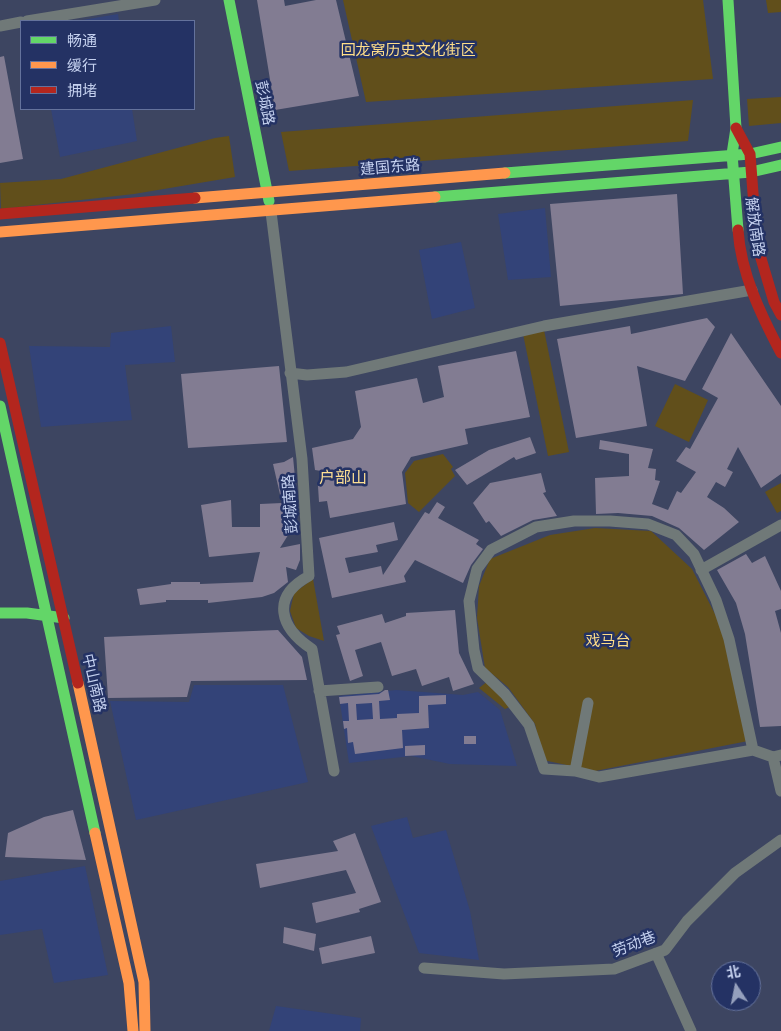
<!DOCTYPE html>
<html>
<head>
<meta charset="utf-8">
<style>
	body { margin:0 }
	#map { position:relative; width:781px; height:1031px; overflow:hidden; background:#3d4561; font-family:Ubuntu,"Noto Sans SC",sans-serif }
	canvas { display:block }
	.legend { position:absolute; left:20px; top:20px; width:175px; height:90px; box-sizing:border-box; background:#243264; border:1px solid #64729c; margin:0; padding:6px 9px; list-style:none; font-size:15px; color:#c5d1ef }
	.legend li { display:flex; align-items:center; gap:10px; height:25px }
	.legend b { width:25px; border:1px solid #64729c }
	.north { position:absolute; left:711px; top:961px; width:50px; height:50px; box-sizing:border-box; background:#243264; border:1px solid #64729c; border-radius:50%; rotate:349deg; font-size:14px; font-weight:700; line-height:20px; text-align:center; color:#c5d1ef }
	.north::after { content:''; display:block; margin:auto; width:18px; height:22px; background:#95a0bd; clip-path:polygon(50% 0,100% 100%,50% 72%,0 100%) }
</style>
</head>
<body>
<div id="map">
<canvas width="781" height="1031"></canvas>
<ul class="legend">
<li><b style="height:6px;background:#63d668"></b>畅通</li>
<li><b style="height:6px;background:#ff974d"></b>缓行</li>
<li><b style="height:6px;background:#b3261e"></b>拥堵</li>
</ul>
<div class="north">北</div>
</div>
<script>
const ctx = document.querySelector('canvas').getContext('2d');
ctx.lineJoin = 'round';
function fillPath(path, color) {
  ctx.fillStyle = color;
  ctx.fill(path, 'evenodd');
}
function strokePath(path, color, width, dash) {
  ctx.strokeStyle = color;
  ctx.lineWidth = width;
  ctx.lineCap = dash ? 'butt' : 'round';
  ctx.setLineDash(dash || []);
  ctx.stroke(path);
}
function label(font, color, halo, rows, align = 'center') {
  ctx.font = font + ' Ubuntu,"Noto Sans SC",sans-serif';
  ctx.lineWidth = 5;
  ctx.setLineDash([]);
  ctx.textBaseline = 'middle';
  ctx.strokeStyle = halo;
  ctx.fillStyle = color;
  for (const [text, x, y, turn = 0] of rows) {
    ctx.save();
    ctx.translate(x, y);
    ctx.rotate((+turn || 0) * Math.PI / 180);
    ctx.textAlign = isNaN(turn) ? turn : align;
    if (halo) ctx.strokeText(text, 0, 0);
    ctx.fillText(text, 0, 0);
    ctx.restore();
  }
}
fillPath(new Path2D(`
	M118,14L119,21H76Z
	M51,109H132L137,141L60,157Z
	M545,208L551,277L508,280L498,214Z
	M461,242L475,308L432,319L419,250Z
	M171,326L175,362L125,365L132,420L41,427L29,346L110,347L111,333Z
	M194,685H283L308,782L136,820L110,701L189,702Z
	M396,690L463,695L478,692L500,710L517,766L450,764L411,756L349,763L339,696Z
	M407,817L413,838L446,830L470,911L479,960L419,953L371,826Z
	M85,866L108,975L54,983L42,929L0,935V881Z
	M276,1006L361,1018L360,1031H269Z`), '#334378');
fillPath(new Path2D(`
	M343,0H703L713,79L366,102Z
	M766,0H781V12L768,13Z
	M781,97V123L749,126L747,99Z
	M693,100L688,141L289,171L281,132Z
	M229,136L235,177L134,194L1,209L0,183L61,179L215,138Z
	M544,330L569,452L548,456L523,334Z
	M675,384L708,400L689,442L655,426Z
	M443,454L453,467L451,469L455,476L419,512L408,503L405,473L414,461Z
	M781,483V511L777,513L765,492Z
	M595,528L651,531L692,569L717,618L730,659L748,741L595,771L543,760L535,724L508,687L485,668L477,618L479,586L490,559L550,535Z
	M313,579L324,641L309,636L296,628L290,611L294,593Z
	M488,681L512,706L505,709L479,688Z`), '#614f1b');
fillPath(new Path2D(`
	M257,0H284L285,6L316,0H336L359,96L275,110Z
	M4,56L23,159L0,163V57Z
	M677,194L683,294L560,306L550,204Z
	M707,318L715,327L685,381L637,366L647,426L576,438L557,339L630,326L631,334Z
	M731,333L781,406V474L761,488L738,447L727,469L733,472L725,487L716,482L707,497L724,508L739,522L704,550L679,528L652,516L618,513L596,514L595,478L629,476V454L599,449L600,440L653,449L648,468L656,469L655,480L660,481L652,504L668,510L677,491L681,493L696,472L676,461L686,447L690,449L718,398L702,389Z
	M516,351L530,417L465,429L468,444L411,457L402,472L406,504L330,518L327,501L319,502L318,486L323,485L321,471L315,470L312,448L353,439L361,427L355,391L417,378L423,403L444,397L438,366Z
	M279,366L287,442L188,448L181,374Z
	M530,437L536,453L516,460L514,457L467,485L455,470L489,450Z
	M293,457L297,498L289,499L290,532L280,548L300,544V560L296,570L286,567L288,582L274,593L262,597L208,603V600H166V602L140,605L137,589L171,584V582H200V584L253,582L260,552L209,557L201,505L231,500L232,527H260V504L282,503L273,464L284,462Z
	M541,473L546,492L543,493L557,516L533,520L501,536L489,521L486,523L473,503L490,483Z
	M437,502L445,507L438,518L479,540L476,544L483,549L471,565L463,583L415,560L404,576L406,582L332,598L319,538L394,522L398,540L376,545L378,552L345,558L349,573L381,566L383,575L425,512L429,514Z
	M746,554L752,563L765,556L781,591V609L775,611L781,633V726L760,727L745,634L736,603L717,570Z
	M455,610L459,653L474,684L453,691L449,677L422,686L416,669L392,676L381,642L355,650L363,676L350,681L336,635L340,634L337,626L382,614L385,623L406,616V613Z
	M278,630L302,657L307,680L191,681L187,697L108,698L104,637Z
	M385,690H388L390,700L379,701L380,719L397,718V714L419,713V696L446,695V704L428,705L429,728L402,730L403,748L355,754L353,742L348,743L347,728L344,729L343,721H349L348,703L340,704L339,697L379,694ZM372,703L373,719L357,720L356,704Z
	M464,736H476V744H464Z
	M425,745V755L405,756V746Z
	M73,810L86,860L5,857L8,833L44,817Z
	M355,833L381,902L359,909L360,912L316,923L312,903L356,893L346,870L260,888L256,864L338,851L333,841Z
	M284,927L316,934L314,951L283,943Z
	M371,936L375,953L322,964L319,948Z`), '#827c92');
strokePath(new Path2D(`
	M27,21L155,0
	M0,26L21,22
	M271,212L302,459L309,576C270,597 280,628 312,649L334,771
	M290,373L307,375L346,372L544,326L752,290
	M701,570L781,525
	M319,691L378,687
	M753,750L729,639L716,600L694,554L676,535L648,524L610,521H574L536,527L491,550L477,569L469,601L474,650L478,668L505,694L529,725L544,769L575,771L599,777L753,750L773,757L781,755
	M773,757L781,791
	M575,771L588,703
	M656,953L691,1031
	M424,968L504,974L614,969L665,950L687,921L735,873L781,840`), '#707978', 11);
strokePath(new Path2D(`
	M229,0L269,201
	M728,0L736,128L732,154L738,230
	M505,173L750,154L781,147
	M435,197L751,172L781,165
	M0,406L95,833
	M0,613H27L64,618`), '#63d668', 11);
strokePath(new Path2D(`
	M195,198L505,173
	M0,232L435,197
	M78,683L144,982L145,1031
	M95,833L129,983L133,1031`), '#ff974d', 11);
strokePath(new Path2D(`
	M736,128L750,154L757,245L774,302L781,315
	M0,214L195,198
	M738,230C741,274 761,315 781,353
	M0,343L78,683`), '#b3261e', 11);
label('15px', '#ffde88', '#243264', [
	["回龙窝历史文化街区",408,50],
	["戏马台",608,641]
]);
label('15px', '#c5d1ef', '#243264', [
	["彭城路",265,103,79],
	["建国东路",390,167,-5],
	["解放南路",755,227,82],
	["彭城南路",290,504,-94],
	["中山南路",94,683,77],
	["劳动巷",634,944,-21]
]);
label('16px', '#fddf93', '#243264', [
	["户部山",343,478]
]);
</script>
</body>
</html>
